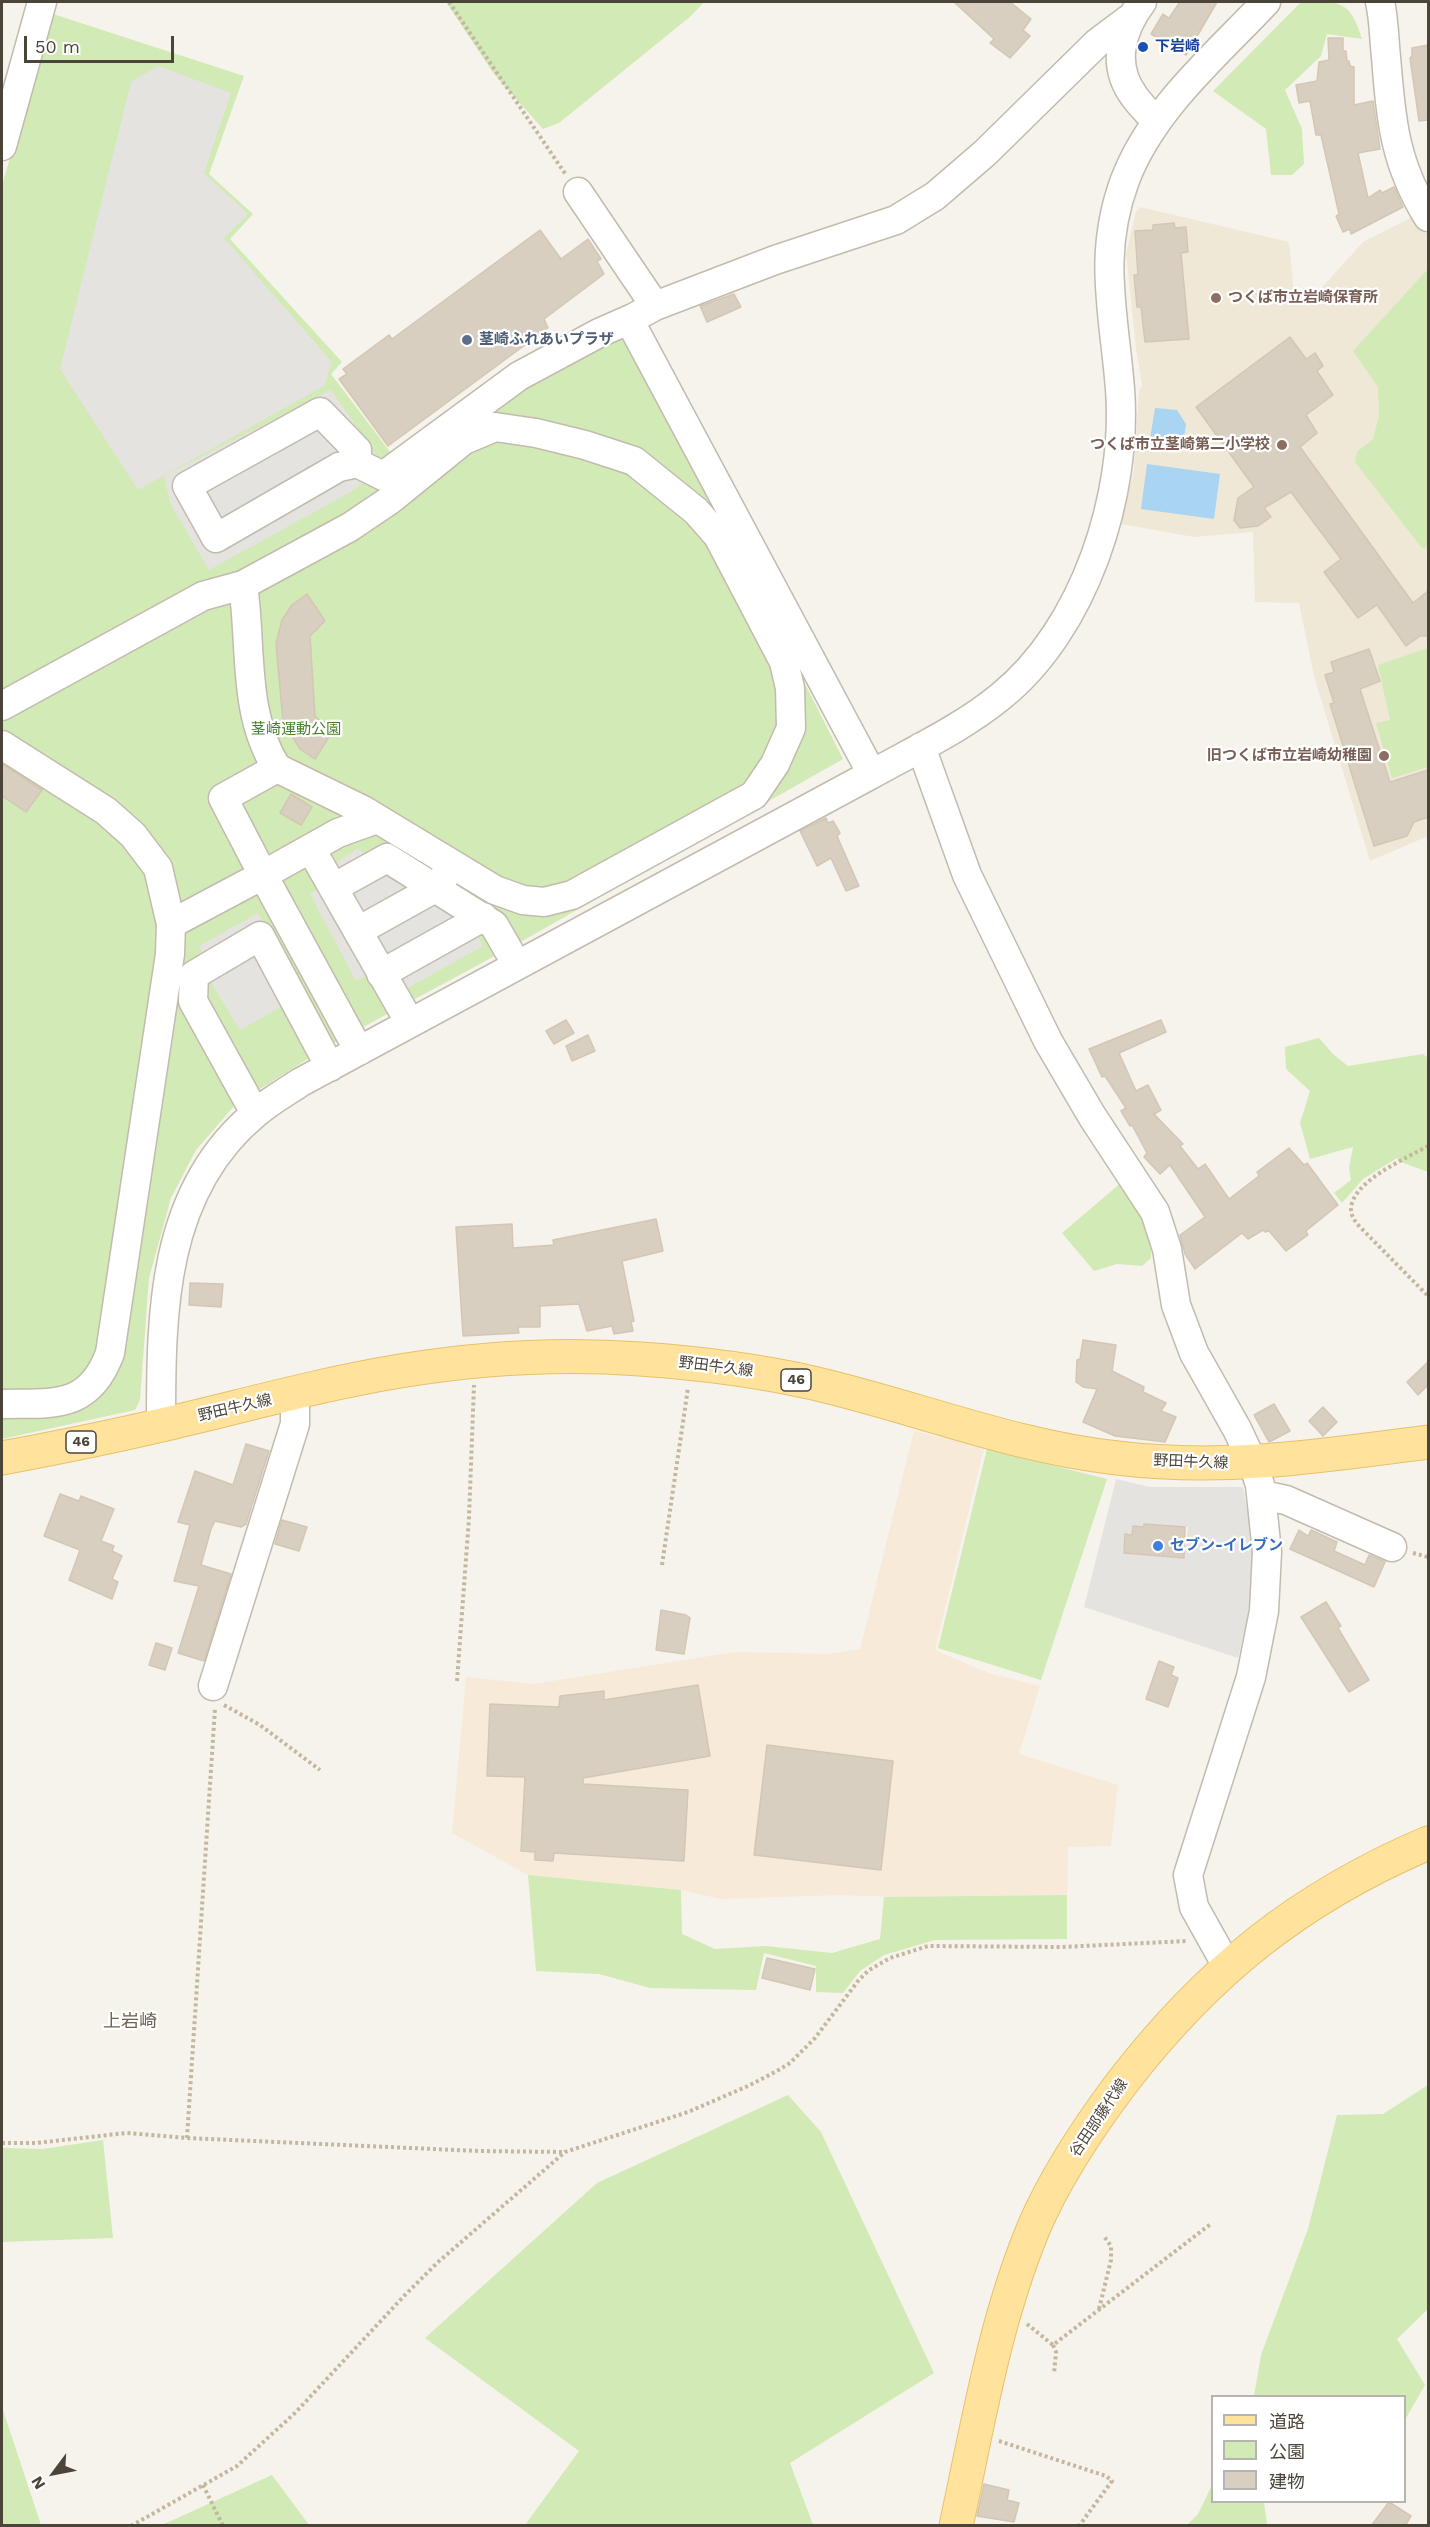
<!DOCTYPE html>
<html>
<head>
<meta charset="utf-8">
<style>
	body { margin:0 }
	#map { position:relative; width:1430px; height:2527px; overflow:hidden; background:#f6f3ec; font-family:"Work Sans","Noto Sans JP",sans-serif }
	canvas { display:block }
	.frame { position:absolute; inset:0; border:3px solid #4b4439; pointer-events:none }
	.legend { position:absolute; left:1211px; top:2395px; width:195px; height:108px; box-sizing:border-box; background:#fff; border:2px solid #b7b4b0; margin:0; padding:8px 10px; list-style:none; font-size:18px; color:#4b4439 }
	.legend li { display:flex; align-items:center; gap:12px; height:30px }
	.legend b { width:30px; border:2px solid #b7b4b0 }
	.north { position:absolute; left:24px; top:2443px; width:60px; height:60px; -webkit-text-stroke:4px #fff; paint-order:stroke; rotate:238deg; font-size:16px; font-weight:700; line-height:24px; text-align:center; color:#4b4439 }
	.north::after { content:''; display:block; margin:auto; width:21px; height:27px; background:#4b4439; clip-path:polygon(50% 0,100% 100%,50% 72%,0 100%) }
	.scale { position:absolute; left:24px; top:36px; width:150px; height:27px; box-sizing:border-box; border:3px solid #4b4439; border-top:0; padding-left:8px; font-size:18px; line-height:21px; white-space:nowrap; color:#4b4439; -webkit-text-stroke:4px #fff; paint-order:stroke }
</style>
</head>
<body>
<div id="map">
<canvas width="1430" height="2527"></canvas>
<div class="frame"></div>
<ul class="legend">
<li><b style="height:8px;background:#ffe39c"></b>道路</li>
<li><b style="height:16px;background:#d2eab5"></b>公園</li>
<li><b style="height:16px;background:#d8cfc1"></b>建物</li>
</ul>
<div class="north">N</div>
<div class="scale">50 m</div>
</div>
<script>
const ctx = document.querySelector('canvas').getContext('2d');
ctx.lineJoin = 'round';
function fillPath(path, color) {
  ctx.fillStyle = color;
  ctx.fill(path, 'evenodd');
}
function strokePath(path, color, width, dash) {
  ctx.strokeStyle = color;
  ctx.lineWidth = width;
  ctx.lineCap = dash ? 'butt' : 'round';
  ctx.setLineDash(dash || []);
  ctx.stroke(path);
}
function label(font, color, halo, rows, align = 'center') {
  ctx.font = font + ' "Work Sans","Noto Sans JP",sans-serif';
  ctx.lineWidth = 4.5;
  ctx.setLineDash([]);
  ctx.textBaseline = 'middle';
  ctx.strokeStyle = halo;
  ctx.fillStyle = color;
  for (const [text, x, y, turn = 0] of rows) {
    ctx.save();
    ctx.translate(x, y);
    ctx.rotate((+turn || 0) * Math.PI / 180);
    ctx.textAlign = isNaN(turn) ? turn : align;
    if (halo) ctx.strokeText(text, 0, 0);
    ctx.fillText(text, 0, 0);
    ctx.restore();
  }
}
fillPath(new Path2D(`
	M914,1431L984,1448L935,1650L988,1673L1040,1686L1019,1754L1118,1785L1111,1846L1068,1847L1067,1895L897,1897L839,1895L720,1899L681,1890L528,1875L452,1833L466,1677L533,1684L735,1652L828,1654L860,1649Z`), '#f7ead8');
fillPath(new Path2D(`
	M1140,207L1289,242L1294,293L1308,303L1363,242L1414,216L1428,233V836L1370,861L1314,676L1299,603L1255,602L1253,532L1194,537L1121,524L1134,469L1139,391L1142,385L1136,348L1126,253L1136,212Z`), '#efe8d6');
fillPath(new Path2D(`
	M446,2H704L691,16L559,123L543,129L494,74Z
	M1301,2C1340,1 1350,0 1362,39L1327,34L1321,56L1285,90L1302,129L1304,164L1292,175H1271L1266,129L1213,91Z
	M53,14L244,76L209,174L253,214L230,239L342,362L331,374L391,453L510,367L618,314L843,759L517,944L328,1046L235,1105L196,1150L171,1198L149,1278L140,1400L135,1410L2,1439V185Z
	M1428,269V547L1422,548L1355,462L1357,452L1373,439L1379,416L1378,387L1353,351Z
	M1428,648V767L1392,778L1376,723L1390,720L1378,665Z
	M1319,1038L1333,1054L1348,1066L1423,1054L1428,1058V1172L1401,1162L1397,1158L1363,1179L1342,1203L1334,1193L1351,1180L1349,1168L1353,1147L1310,1159L1300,1123L1310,1091L1286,1069L1285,1047Z
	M1122,1182L1151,1234V1258L1142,1266L1117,1264L1094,1271L1062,1233Z
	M987,1449L1107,1479L1041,1680L938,1648Z
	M528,1875L681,1890L682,1934L715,1949L766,1946L832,1953L880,1939L884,1897L1067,1895V1939L935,1940L884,1955L860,1971L843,1993L816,1992V1966L764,1953L756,1990L650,1988L599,1974L536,1971Z
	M1428,2085V2309L1397,2339L1425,2385L1405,2420L1404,2396H1254L1261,2355L1308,2229L1337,2115L1383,2114Z
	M788,2095L821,2132L934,2373L790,2463L813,2525H525L579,2451L425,2338L597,2183Z
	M103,2140L113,2238L2,2242V2148L43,2149Z
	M2,2407L41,2525H2Z
	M272,2475L309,2525H162Z
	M1212,2485V2502H1264L1267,2525H1187L1198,2514Z`), '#d2eab5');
fillPath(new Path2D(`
	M158,66L231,93L204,173L248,214L224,238L332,362L324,386L138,490L60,369L131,82Z
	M331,390L386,469L345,495L209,570L170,503L164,476Z
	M358,848L368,860L386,849L475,932L483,946L388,999L370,974L356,981L310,894L343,875L336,863Z
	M258,913L302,995L240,1030L208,978L206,960L199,946Z
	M1116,1479L1150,1487H1243L1254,1549L1248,1616L1238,1658L1084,1607ZM1144,1524L1188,1527L1184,1558L1131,1554L1133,1526L1144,1527Z`), '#e5e3e0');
fillPath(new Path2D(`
	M1155,408L1177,410L1186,424L1183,443L1150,439Z
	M1147,464L1220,474L1214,519L1141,509Z`), '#a9d4f2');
const building = new Path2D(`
	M954,2H1010L1031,19L1023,30L1030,36L1010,58L990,43L994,39Z
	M1180,2H1217L1186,55L1151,34L1163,14L1169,18Z
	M1328,38H1343V51H1346L1347,61H1349L1350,66L1354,67V105L1373,101L1380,149L1358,153L1368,198L1380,190L1382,193L1394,187L1403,207L1351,234L1350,229L1343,232L1336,216L1339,214L1321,135H1316L1310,101L1299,103L1296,85L1317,81L1319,62L1329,60Z
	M1428,45V120L1419,121L1410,58L1412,56V48Z
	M1174,223L1175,228L1186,227L1188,252L1181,253L1189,339L1145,342L1141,307H1137L1134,275H1138L1135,231L1153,230V225Z
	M540,230L561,259L588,239L601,259L597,261L604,274L544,319L548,328L388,446L339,379L347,374L343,369L389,335L392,339Z
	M734,294L741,307L707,322L700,306Z
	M1290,337L1306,359L1315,353L1323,366L1317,371L1333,395L1306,415L1317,433L1300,447L1413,603L1428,591V636H1420L1406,646L1377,605L1358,618L1324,572L1341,559L1291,492L1264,508L1271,517L1258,526L1240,528L1234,520L1238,498L1254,487L1196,407Z
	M307,594L325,621L310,636L315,716L332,732L315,759L300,749L283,721L276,644L282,620L292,605Z
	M1369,649L1380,681L1360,689L1390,782L1428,770V817L1414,822L1407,836L1374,846L1330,704L1334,703L1325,675L1334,672L1331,662Z
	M2,764L42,790L26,812L2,796Z
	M291,794L312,807L301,825L280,813Z
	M826,818L828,823L833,821L840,833L837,836L859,886L846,891L831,858L817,866L800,831Z
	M566,1020L574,1033L554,1044L546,1031Z
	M1161,1020L1166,1032L1119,1053L1136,1091L1148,1085L1161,1110L1154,1114L1183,1144L1180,1146L1198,1169L1205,1164L1229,1199L1259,1176L1257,1172L1289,1148L1304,1165L1307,1163L1338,1205L1306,1231L1308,1235L1286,1251L1269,1231L1265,1232L1263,1230L1248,1239L1242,1233L1195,1269L1185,1254L1180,1235L1205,1217L1170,1165L1160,1174L1144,1157L1147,1153L1132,1125L1130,1126L1121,1111L1126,1108L1105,1076L1102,1077L1089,1049Z
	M588,1035L595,1051L572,1061L566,1046Z
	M656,1219L663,1251L622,1261L634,1321L631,1322L633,1331L614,1334L612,1326L587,1331L579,1304L540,1306V1327H518L519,1333L463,1336L456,1227L512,1224L513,1248L554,1245L553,1240Z
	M190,1283L223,1284L221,1307L189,1305Z
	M1083,1340L1116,1345L1112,1371L1144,1387L1143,1392L1166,1403L1161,1411L1176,1417L1165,1442L1115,1436L1083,1422L1097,1389L1083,1387L1076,1382L1077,1360L1080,1359Z
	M1428,1362V1385L1418,1395L1407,1382Z
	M1274,1404L1290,1431L1269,1442L1254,1415Z
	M1323,1407L1337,1422L1323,1436L1309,1421Z
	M246,1444L269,1451L246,1524L241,1527L215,1521L211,1529L201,1565L231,1574L204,1661L178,1653L199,1586L174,1581L190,1525L178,1522L195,1471L233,1485Z
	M60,1494L79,1501L81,1496L114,1509L101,1541L114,1546L112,1551L122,1556L112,1579L118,1582L112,1599L69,1580L80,1550L44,1536Z
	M282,1520L307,1527L299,1551L275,1544Z
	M1144,1524L1185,1527L1184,1558L1124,1553L1125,1534L1132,1535L1133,1526L1144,1527Z
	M1299,1530L1308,1536L1311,1530L1337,1542L1334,1551L1365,1565L1369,1555L1385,1562L1374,1587L1290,1549Z
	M1326,1602L1341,1626L1338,1628L1369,1680L1349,1692L1301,1617Z
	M661,1610L686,1615L690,1618L684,1654L656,1650Z
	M156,1643L172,1648L165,1670L149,1665Z
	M1159,1661L1174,1667L1171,1675L1178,1678L1168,1707L1146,1699Z
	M698,1685L710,1756L583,1778V1784L688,1790L684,1861L554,1853L553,1861L535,1860V1852L521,1851L525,1777L487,1776L490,1704L559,1707L560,1696L604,1691V1700Z
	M767,1745L893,1761L881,1870L754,1855Z
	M767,1958L815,1969L810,1990L762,1978Z
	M984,2484L1009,2490L1007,2500L1019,2503L1014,2522L977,2516Z
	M1389,2502L1411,2516L1405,2526H1371Z`);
fillPath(building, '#d8cfc1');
strokePath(building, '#d3c7b4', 1.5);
const minor = new Path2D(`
	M1142,2C1121,30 1111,65 1134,96C1140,105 1149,113 1156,121
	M1380,2C1384,19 1384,39 1386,57C1391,119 1394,162 1428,217
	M2,146L42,2
	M578,192L655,306
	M357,463V450L320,412L187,486L216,538L339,467L357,463L383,476L519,376L599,333L633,318
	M243,585L350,527L390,500L464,440L495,427L536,433L585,445L634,461L696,511L718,536L784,662L790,688L791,728L775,764L754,795L572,895L544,902L523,900L495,890L363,810L277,768
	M2,706L203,596L243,585C252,645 242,714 277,768L223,798L263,875L171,924
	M2,745L106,811L133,835L158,868L171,924L170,954L110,1353C89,1410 53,1403 2,1404
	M921,747L967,875L1048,1041L1092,1116L1155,1212L1167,1249L1176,1305L1194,1353L1237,1429L1253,1463L1260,1485L1267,1552L1264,1611L1251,1677L1188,1875L1194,1907L1227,1966
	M872,774L633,327V318L655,306L775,260L896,220L935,196L985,153L1097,43L1129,19
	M311,849L410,1023
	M333,888L387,858L494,925L517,965
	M358,931L437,887L446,874
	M381,974L483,917
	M359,1051L263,875L338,833L377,819
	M255,1113L193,1001L194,975L260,936L330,1067
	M161,1425C161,1313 161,1191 256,1113C270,1101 286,1092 301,1082L872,774C915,750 962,728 1000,697C1085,629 1128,494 1120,389C1114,313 1097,255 1125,180C1152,109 1215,56 1266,2
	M1262,1495L1286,1500L1392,1547
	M213,1686L295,1424V1394`);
const major = new Path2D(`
	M2,1458C56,1448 111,1437 166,1424C243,1406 321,1384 400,1371C479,1358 560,1353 640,1359C698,1363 756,1370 813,1383C913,1406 1014,1447 1117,1458C1224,1471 1323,1456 1428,1442
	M956,2526C978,2425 994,2323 1034,2227C1056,2176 1088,2128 1121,2084C1207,1972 1299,1898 1428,1843`);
strokePath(minor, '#c2bbae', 31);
strokePath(major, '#e6c16a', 35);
strokePath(new Path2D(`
	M449,2L566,175
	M1428,1146C1407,1158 1352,1181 1351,1209C1351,1216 1355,1221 1359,1226L1428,1296
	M1413,1553L1428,1557
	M662,1565L688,1388
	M457,1681L469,1518L474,1385
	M224,1705L260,1725L320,1770
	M187,2138L215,1708
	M2,2143H36L126,2133L187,2138L478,2151L564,2152
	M1099,2309L1111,2260V2246L1103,2235
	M1027,2324L1053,2345L1212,2223
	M1053,2345L1056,2352L1054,2374
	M999,2441L1106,2476L1112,2481L1079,2526
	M203,2485L223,2526
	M131,2526L237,2466L295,2413L404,2296L437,2263L565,2152L688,2112L748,2086L777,2071L790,2063L815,2038L858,1981L869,1970L890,1958L928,1946L1062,1947L1187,1941`), '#c4b79f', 4, [3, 3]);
strokePath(minor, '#fff', 28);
strokePath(major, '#ffe39c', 33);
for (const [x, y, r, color] of [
	[1143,47,6,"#1a4fb4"],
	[1216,298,6,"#8d6e63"],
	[467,340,6,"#5c6f8a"],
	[1282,445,6,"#8d6e63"],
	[1384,756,6,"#8d6e63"],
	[1158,1546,6,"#3f7fe0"]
]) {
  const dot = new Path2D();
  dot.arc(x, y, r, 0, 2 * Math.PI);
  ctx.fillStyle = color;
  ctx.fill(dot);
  strokePath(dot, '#fff', 2);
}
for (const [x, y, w] of [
	[796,1380,30],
	[81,1442,30]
]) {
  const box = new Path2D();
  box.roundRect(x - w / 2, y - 11, w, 22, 4.5);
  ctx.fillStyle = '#fff';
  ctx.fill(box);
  strokePath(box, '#4b4439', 1.5);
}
label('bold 14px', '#4b4439', null, [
	["46",796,1380],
	["46",81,1442]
]);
label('bold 15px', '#164399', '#fff', [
	["下岩崎",1155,47]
], 'left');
label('bold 15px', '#785e54', '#fff', [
	["つくば市立岩崎保育所",1228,298,"left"],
	["つくば市立茎崎第二小学校",1270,445],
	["旧つくば市立岩崎幼稚園",1372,756]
], 'right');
label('bold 15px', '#4e5e75', '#fff', [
	["茎崎ふれあいプラザ",479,340]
], 'left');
label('15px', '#4a7f2a', '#fff', [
	["茎崎運動公園",296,730]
]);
label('15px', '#4b4439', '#fff', [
	["野田牛久線",716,1367,7],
	["野田牛久線",235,1408,-13],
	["野田牛久線",1191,1462,2],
	["谷田部藤代線",1099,2118,-56]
]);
label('bold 15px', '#366cbe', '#fff', [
	["セブン-イレブン",1170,1546]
], 'left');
label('18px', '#6e6250', '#fff', [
	["上岩崎",130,2022]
]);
</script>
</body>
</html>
